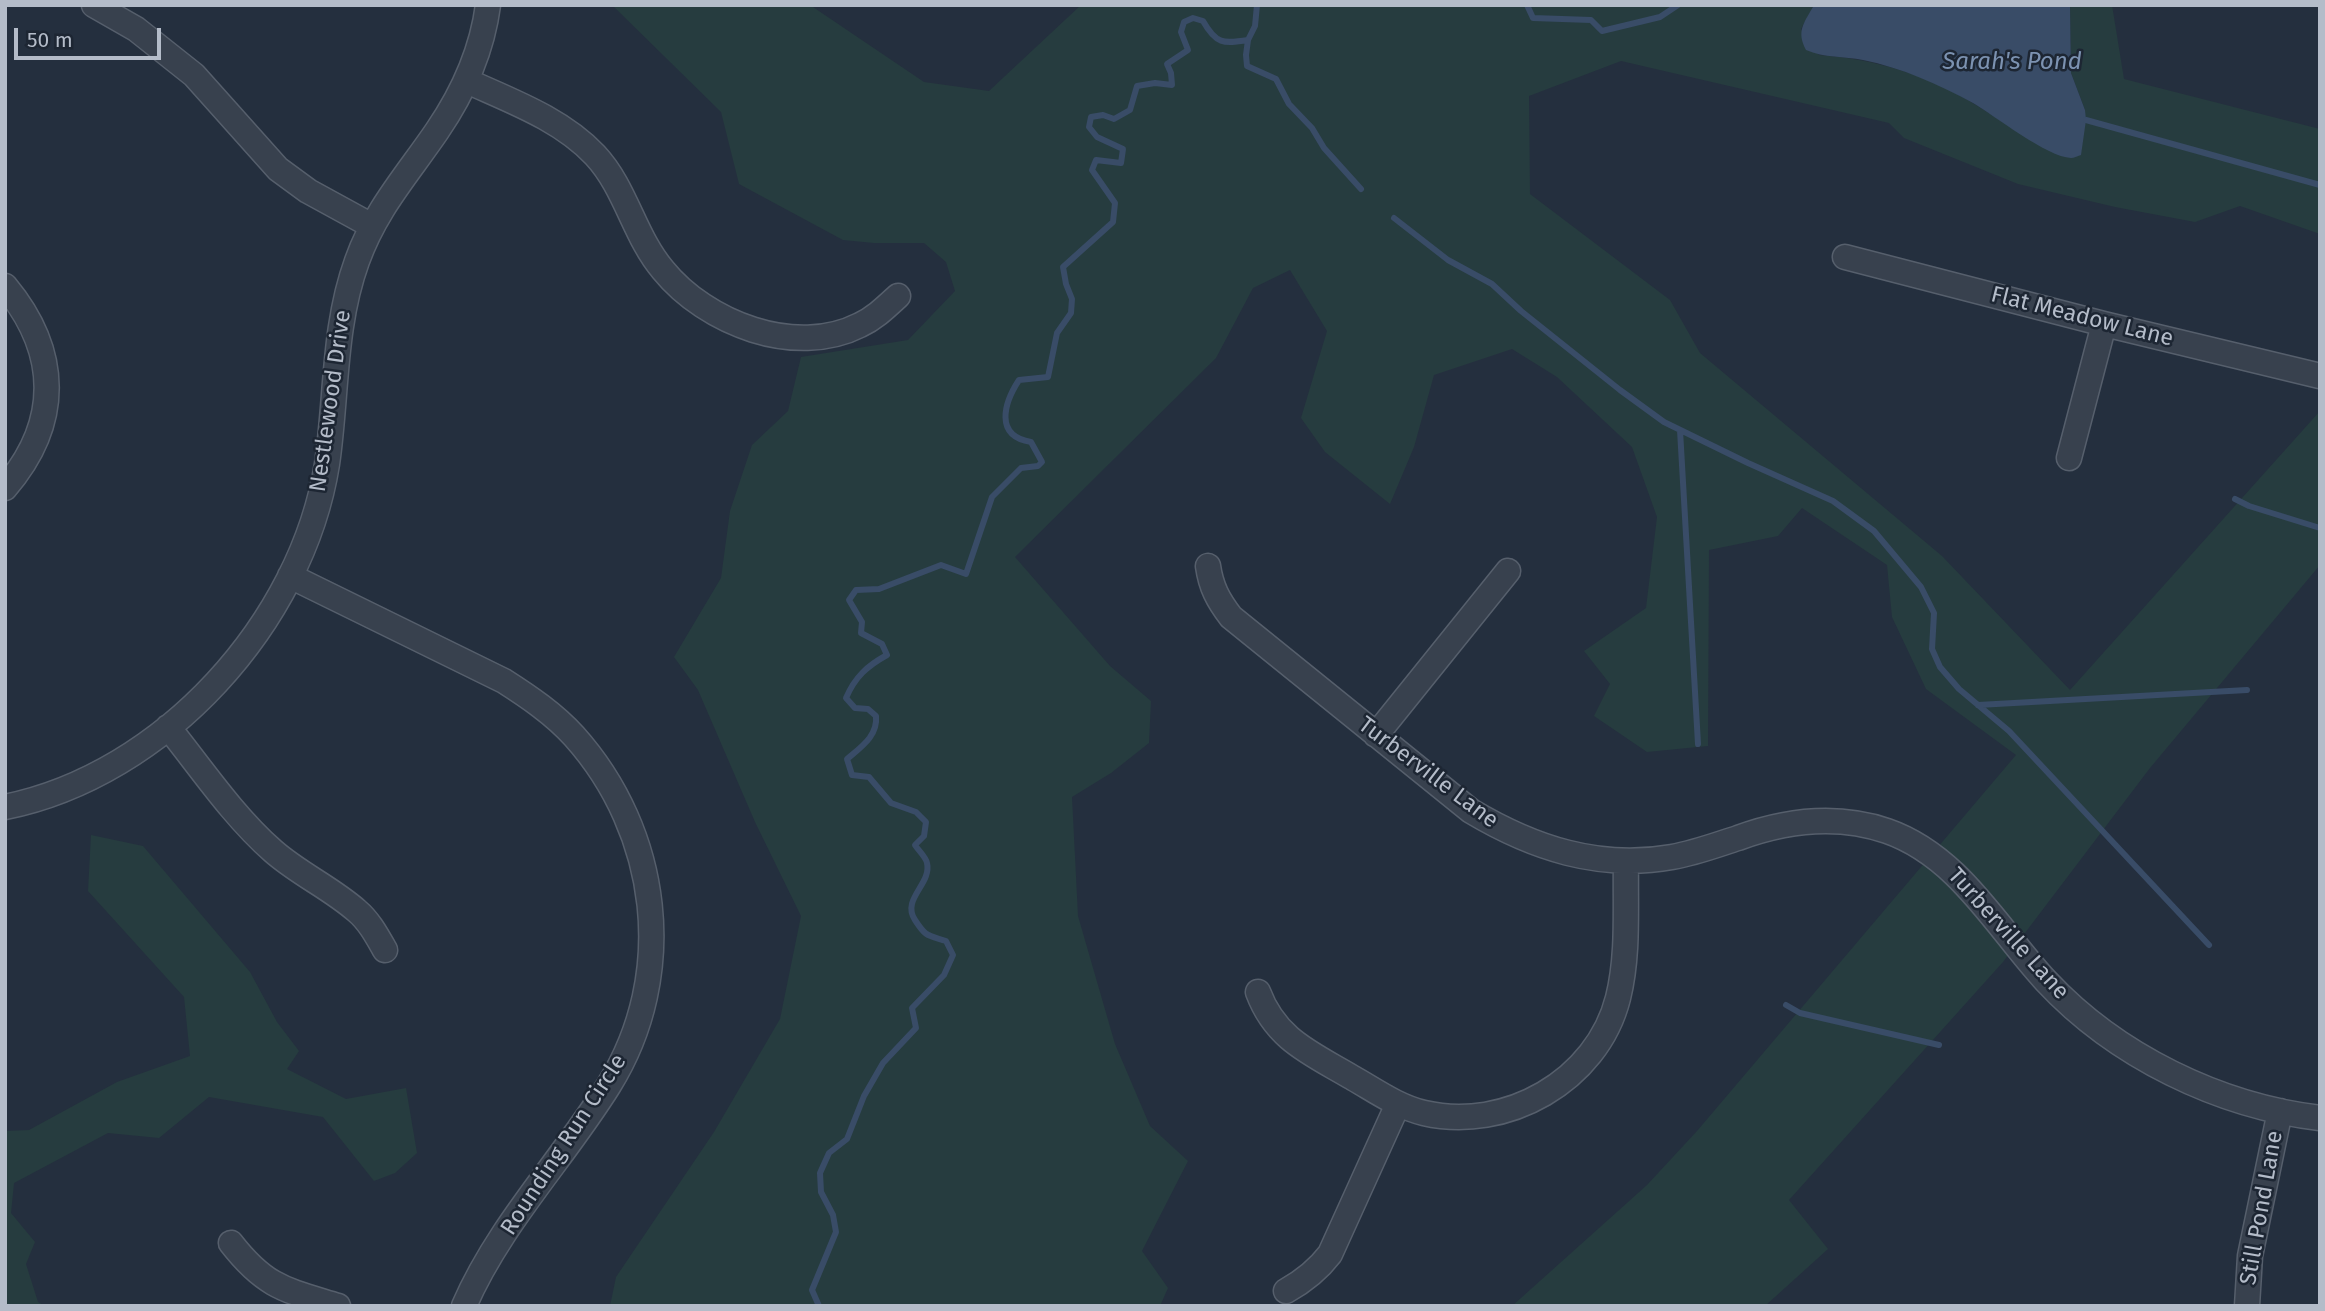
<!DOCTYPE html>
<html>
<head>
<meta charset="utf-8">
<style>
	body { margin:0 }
	#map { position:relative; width:2325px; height:1311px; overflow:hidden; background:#242f3e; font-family:"Fira Sans",sans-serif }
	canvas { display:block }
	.frame { position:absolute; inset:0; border:7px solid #b4bcc9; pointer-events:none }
	.scale { position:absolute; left:14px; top:28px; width:147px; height:32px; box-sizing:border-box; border:4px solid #b4bcc9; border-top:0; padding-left:9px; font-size:21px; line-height:24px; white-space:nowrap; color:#b4bcc9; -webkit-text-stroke:5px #1d2633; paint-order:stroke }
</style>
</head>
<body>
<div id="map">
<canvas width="2325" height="1311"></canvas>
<div class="frame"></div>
<div class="scale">50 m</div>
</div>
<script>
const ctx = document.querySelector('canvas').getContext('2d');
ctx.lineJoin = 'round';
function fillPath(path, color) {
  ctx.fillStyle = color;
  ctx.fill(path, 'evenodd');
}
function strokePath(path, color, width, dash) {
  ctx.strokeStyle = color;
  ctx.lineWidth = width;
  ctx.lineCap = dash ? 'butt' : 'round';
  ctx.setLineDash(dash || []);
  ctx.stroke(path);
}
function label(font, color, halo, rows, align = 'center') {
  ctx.font = font + ' "Fira Sans",sans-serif';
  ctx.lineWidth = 5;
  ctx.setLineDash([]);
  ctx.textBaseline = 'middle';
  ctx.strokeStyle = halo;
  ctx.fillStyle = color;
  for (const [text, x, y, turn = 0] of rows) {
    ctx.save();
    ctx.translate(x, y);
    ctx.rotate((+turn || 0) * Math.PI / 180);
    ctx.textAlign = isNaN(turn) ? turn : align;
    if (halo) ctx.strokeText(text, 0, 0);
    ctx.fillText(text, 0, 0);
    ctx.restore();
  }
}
fillPath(new Path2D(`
	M612,5H810L924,82L989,91L1081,5H1814L1801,29L1819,55C1875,59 1928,75 1976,105C2002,121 2026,138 2054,152L2085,110L2071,73L2070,5H2112L2124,79L2320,129V234L2240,206L2195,222L2115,207L2018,184L1904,138L1889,123L1621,61L1529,96L1530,194L1670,300L1700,353L1942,556L2070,690L2320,411V565L2150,768L2003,962L1789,1200L1828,1249L1765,1306H1512L1647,1185L1697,1131L2016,755L1926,689L1892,617L1887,565L1802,508L1778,536L1709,550L1708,746L1647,752L1594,716L1610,684L1584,651L1646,608L1657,517L1632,447L1557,377L1512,349L1434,375L1414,447L1390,504L1325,452L1301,418L1327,331L1290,270L1253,288L1216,358L1015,557L1110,666L1151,701L1149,743L1111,773L1072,797L1078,916L1115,1044L1150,1126L1188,1161L1142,1251L1168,1288L1160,1306H610L616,1277L714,1132L780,1019L801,916L755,822L698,690L674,657L721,578L730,511L752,445L788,411L801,357L908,340L955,291L946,262L924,243H874L843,240L739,184L721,112Z
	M91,835L143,846L250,972L277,1022L299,1051L287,1069L346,1099L406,1088L417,1153L395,1173L374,1181L323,1117L209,1097L159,1138L108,1133L14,1183L11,1213L35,1242L26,1264L38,1302L45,1306H5V1131L29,1130L117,1082L190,1056L184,997L88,891Z`), '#263c3f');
fillPath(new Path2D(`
	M1814,5H2070L2071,73L2085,110L2086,120L2081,155C2077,156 2074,158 2071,158C2047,157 1995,116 1973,103C1938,84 1902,68 1863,60C1844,56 1824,58 1806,50C1796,31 1804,23 1814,5Z`), '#394c67');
strokePath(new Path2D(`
	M1527,5L1533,18L1591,20L1602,31L1660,17L1678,5
	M1248,40L1246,55L1247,66L1276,79L1289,104L1312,128L1324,148L1361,189
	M2086,120L2320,185
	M1394,218L1448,260L1492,284L1521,311L1620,390L1664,422L1748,463L1833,501L1874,531L1921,587L1934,613L1932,649L1940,667L1959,689L2009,731L2209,945
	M1680,430L1698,744
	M2235,499L2249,506L2320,528
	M1978,705L2247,690
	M1786,1005L1800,1013L1939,1045
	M819,1306L812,1290L836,1232L833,1215L821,1192L820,1173L829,1153L847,1139L864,1096L883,1063L916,1028L912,1008L944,975L953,955L946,941C927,935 926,937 915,920C901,899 932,884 927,863C926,857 918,850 915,845L924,836L926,822L916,812L891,803L869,777L852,775L847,759C861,747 878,736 876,716L868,709L855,708L846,698C855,677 867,666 887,655L882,644L861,633L862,622L849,600L856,590L879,589L941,565L966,574L992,497L1021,468L1038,466L1042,462L1031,442C994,436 1004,403 1019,380L1048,377L1057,333L1071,313L1072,299L1066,284L1063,267L1113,222L1115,203L1092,170L1096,160L1121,163L1123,149L1097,137L1089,127L1091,117L1103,115L1114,119L1130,110L1137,86L1155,83L1172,85L1171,73L1167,64L1188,50L1181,32L1184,22L1193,18L1203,21C1216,44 1223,44 1248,40L1255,26L1257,5`), '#394c67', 6);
const minor = new Path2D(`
	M94,5L136,29L194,75L278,169L308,191L372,226
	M467,81C511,101 561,119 595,155C626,188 634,236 663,270C706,323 795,358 860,325C875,318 886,307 898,296
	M1845,257L2104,324L2320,376
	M5,286C60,352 61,423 5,488
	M2069,458L2104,324
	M1208,566C1211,587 1218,600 1231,617L1471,811C1533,848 1599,870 1672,857C1695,853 1716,845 1738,838C1787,820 1837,814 1887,831C1959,856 1997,928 2046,981C2116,1056 2219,1106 2320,1118
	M290,576L504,681C529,697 554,714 574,736C660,832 678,974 609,1085C563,1159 499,1225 464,1306
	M168,727C201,768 233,816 273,851C299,874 331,888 357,911C369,921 377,936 385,950
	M1376,735L1508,571
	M5,807C164,775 302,622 327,464C337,396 333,327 357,261C375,210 407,175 437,131C463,93 482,51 488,5
	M1258,992C1276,1040 1311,1053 1353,1078C1376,1091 1398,1107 1424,1113C1506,1132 1597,1081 1618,998C1629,954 1625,906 1626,861
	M231,1243C266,1288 286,1290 338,1306
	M1286,1291C1304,1281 1317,1271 1330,1254L1398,1104
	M2247,1306L2250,1256L2280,1111`);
strokePath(minor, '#565f6c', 27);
strokePath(minor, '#38414e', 24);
label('23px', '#b4bcc9', '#1d2633', [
	["Flat Meadow Lane",2082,317,14],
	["Nestlewood Drive",331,401,-82],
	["Turberville Lane",1428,773,37],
	["Turberville Lane",2008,934,48],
	["Rounding Run Circle",564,1145,-57],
	["Still Pond Lane",2262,1208,-80]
]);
label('italic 24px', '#7c92b1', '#1d2633', [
	["Sarah's Pond",2012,62]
]);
</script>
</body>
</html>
